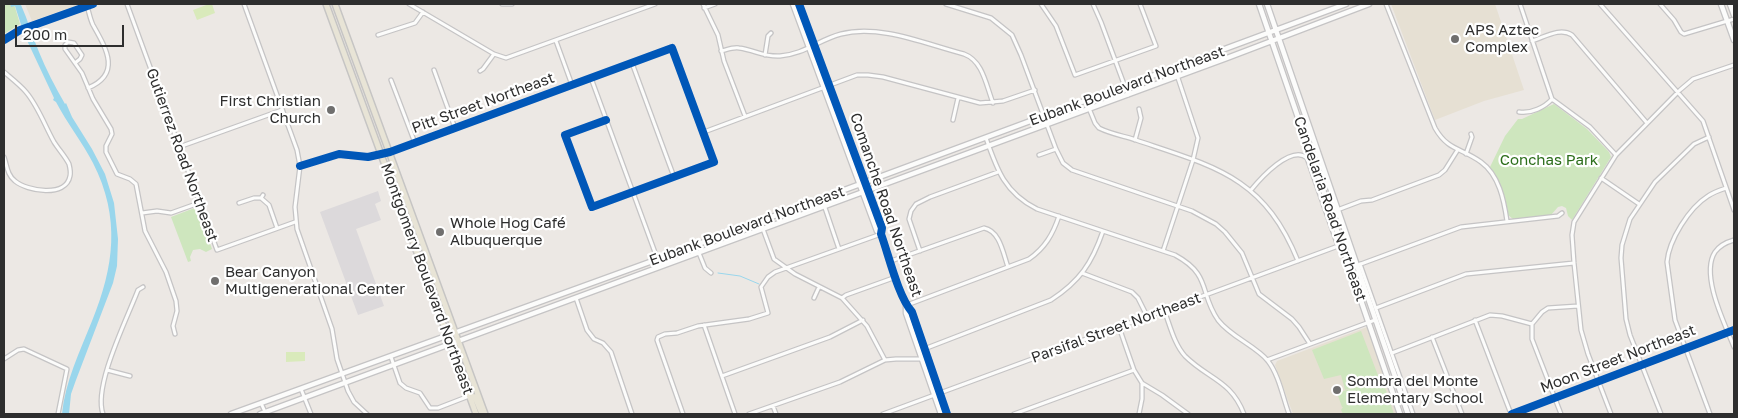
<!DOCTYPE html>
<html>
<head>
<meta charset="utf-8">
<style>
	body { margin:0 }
	#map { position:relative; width:1738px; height:418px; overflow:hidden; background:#ece8e4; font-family:"Golos Text",sans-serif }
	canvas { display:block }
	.frame { position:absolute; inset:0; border:5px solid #2e2e2e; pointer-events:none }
	.scale { position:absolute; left:15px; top:25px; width:109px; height:22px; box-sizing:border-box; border:2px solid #2e2e2e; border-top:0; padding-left:6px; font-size:15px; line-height:18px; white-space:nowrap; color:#2e2e2e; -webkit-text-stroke:4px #fff; paint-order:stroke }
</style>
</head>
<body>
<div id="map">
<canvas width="1738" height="418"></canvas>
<div class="frame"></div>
<div class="scale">200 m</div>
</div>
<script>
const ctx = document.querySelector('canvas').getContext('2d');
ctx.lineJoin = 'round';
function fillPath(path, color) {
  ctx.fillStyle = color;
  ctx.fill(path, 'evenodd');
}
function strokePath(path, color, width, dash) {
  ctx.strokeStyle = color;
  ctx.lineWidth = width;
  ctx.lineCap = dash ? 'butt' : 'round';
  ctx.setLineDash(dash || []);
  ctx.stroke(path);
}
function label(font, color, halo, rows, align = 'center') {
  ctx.font = font + ' "Golos Text",sans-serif';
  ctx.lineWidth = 4.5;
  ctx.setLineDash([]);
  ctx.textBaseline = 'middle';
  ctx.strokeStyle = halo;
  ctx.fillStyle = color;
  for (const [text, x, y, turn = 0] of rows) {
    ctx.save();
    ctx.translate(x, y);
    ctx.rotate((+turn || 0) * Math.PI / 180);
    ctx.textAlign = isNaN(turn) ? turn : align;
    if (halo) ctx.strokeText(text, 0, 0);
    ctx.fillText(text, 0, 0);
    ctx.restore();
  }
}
fillPath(new Path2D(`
	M378,191L381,201L375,204L381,220L356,229L384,306L358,315L320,212Z`), '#dcd9db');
fillPath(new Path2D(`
	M25,4H81L32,21Z
	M1391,4H1495L1524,90L1484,101L1435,120Z
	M1367,327L1398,414H1293L1275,365L1277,361Z`), '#e6e0d3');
fillPath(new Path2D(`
	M4,4H14L20,24L4,34Z
	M1554,104L1587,129L1609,152L1611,157L1572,220L1568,216L1566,208L1562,206L1558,207L1551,215L1513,219L1508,215C1506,197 1500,181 1490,167L1505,136L1518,119H1522Z
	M197,207L212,249L206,252L200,249L193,250L190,257L191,261L188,262L171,217Z
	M1361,331L1379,378L1345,390L1341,375L1324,379L1312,350Z
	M1382,379L1394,414H1343L1341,410L1343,407H1342L1337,393Z`), '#cee6be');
fillPath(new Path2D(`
	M209,4H212L215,13L197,20L193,10Z
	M286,352H305V361L286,362Z`), '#d9eabb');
fillPath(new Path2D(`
	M10,4H22L21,5C28,20 32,36 39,52C46,69 55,87 65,104L66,103L72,117L92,149L105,174L114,203L118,239L117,266L113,283L76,380L71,394L69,414H62C65,382 80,351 92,321C114,267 121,218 93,163C82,142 67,123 56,102L53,100L54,98L24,34L15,6L11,7Z`), '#99d6ec');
strokePath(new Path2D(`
	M718,273L740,276L759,284`), '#99d6ec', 1);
const street = new Path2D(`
	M127,4L217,250L295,222
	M244,4L297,150L300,166L295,207L297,229L332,329L337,359L348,391L354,402L367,414
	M409,4L494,54L506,58L655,4
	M502,4H512
	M703,4L718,35L724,61L745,116
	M946,4L991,18L1012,35L1021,55L1056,149L1063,163L1072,170L1192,211L1216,224L1225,232L1242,253L1259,294L1292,319L1299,327L1310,344
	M1041,4L1056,26L1075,75L1156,46L1140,4
	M1093,4L1101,22L1128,95
	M1386,4L1435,128C1448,151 1462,148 1481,162C1499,175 1504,200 1507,221
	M1520,4L1552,99L1590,127L1616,155
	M1600,4L1703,121L1734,210
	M1660,4L1674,20L1681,32L1684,34L1734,19
	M87,6C89,12 90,19 93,25C106,48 122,74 88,88
	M704,8L715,4
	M378,35L415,23L423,12
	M556,41L572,85
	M1532,41C1545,37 1560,27 1572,35L1647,123
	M721,51C726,50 733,47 739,48C755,50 763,57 780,56C805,54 818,40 841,34C880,24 925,44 964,54C983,61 986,85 993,103
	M765,55L768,36L771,33
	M75,63L80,59L82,55L74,43L68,42L65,45V49L82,73L93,99L111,129L112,134L106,146V152L117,174L130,179L136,184L145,231L166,272L176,301L177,311L173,326L175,334
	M632,63L674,177
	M434,70L455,128
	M480,71L483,69L494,54
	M4,72C11,78 20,85 26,92C38,106 45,126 54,142C59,150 65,156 69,164C70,168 71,172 70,176C66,198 27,191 15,181C7,175 7,165 4,157
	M591,78L660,266
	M391,80L415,143
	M1086,101L1095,123L1099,128C1111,134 1124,136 1136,140C1216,167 1264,177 1298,261
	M1519,112C1531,114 1545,107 1552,99
	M953,120L958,98
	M704,132L857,75H868L883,77L980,103L1003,101L1035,90
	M986,138C997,170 1005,193 1037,209L1175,255C1212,275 1199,293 1218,320C1231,337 1256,346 1268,361C1279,375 1283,398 1289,414
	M1135,140L1141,118L1139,109
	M179,147L282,110
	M1466,154L1472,137L1471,134
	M1039,155L1056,149
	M300,166L339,154L368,157L390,152L672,48L714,162L592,207L565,135L606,120
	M1601,178L1639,204
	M1251,190C1260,179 1291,144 1307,158L1338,246
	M261,198L269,205L277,228
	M822,199L839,249
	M239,203L254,198H261L263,195
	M1332,212L1361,201L1372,200L1439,175L1445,170L1457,151
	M142,213L157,211L171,213L199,203
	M760,221L774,259L795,274L842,298L867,326L885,360
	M1734,240C1727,242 1720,245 1715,252C1700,275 1725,324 1734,347
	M920,251L909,219L911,211L916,204L930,197L998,172
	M1163,251L1193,160L1198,138L1175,69
	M699,253L705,268L711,273
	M891,261L984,228C1000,231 1003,253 1008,267
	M1360,264L1413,414
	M1350,268L1461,227L1558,216L1562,213
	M1082,273L1132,292L1138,298L1147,316
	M576,298L587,330L594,339L603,343L611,352L632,414
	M814,298L819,287
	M842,298L846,295L896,277
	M907,305L1029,259C1045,248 1053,234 1059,216
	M1376,308L1466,274L1574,263
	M1164,310C1170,325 1174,344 1185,356C1208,379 1231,380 1244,414
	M1475,320L1511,414
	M704,325L735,414
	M1119,327L1134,370L1142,383L1162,395L1188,414
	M1432,337L1462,414
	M919,351L1051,300C1080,281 1092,263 1103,231
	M1392,353L1490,315L1502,316L1532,324
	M391,357L400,383L406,388L420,393L430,408H438L469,396
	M4,359L18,350L24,349L67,369L58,414
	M1267,360L1375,320
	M107,370L130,376
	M722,376L830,337L863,320
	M301,389L311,414
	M261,403L266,414
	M773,406L776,414
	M103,414C93,386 127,319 138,290L143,287
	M683,414L657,340L658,337L665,334L677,333L698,326L749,319L768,313L761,287L768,277L775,272L881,234
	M749,414L840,382L885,360L896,359H923
	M883,414L1349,242
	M1014,414L1134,370
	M1139,414L1142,399V383
	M1561,414L1532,339V324L1542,312L1548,308L1578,306
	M1611,414L1588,354L1581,330L1574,263L1572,235L1574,222L1616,155L1680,90L1693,79L1734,65
	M1661,414L1630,335L1626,319L1621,258L1622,245L1630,219L1655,182L1694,144L1709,137
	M1710,414L1675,320L1667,262C1669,240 1689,208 1708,196C1714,192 1720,190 1726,188`);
const secondary = new Path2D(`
	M793,4L877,231L881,234
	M799,4L882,228L881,234C889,256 898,296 912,312L947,414
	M1259,4L1400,414
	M1267,4L1408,414
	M1721,4L1734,40
	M1730,4L1734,15
	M4,40L20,30L93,4
	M906,305V313L941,414
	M231,414L658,259L1346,4
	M260,414L1227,58L1369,4
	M1512,414L1734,330`);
const primary = new Path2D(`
	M326,4L476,414
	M335,4L485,414
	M470,396L475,397L482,414`);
strokePath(street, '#c5c4c5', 5.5);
strokePath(secondary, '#c5c4c5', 7);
strokePath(primary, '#c6c5c4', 8);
strokePath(street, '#fcfcfb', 3);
strokePath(secondary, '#fcfcfb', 4.5);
strokePath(primary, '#e8e4d6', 5);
strokePath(new Path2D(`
	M799,4L882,228L881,234C889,256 898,296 912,312L947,414
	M4,40L20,30L93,4
	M300,166L339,154L368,157L390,152L672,48L714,162L592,207L565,135L606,120
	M1512,414L1734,330`), '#0057b8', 8);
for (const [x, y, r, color] of [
	[1455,39,5,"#706f6e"],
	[331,110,5,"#706f6e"],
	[440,232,5,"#706f6e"],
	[215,281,5,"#706f6e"],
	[1337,390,5,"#706f6e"]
]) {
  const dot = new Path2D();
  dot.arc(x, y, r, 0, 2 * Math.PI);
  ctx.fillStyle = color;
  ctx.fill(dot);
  strokePath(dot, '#fff', 2);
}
label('15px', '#2e2e2e', '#fff', [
	["APS Aztec",1465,30],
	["Complex",1465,47],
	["First Christian",321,101,"right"],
	["Church",321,118,"right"],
	["Whole Hog Café",450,223],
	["Albuquerque",450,240],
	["Bear Canyon",225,272],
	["Multigenerational Center",225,289],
	["Sombra del Monte",1347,381],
	["Elementary School",1347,398]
], 'left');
label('15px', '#2e2e2e', '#fff', [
	["Eubank Boulevard Northeast",1127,86,-20],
	["Pitt Street Northeast",483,103,-20],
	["Gutierrez Road Northeast",182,155,70],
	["Comanche Road Northeast",886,205,71],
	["Candelaria Road Northeast",1330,209,71],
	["Eubank Boulevard Northeast",747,226,-20],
	["Montgomery Boulevard Northeast",427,279,70],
	["Parsifal Street Northeast",1116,328,-20],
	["Moon Street Northeast",1618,359,-21]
]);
label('15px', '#2c6e1b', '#fff', [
	["Conchas Park",1549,160]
]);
</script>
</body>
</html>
